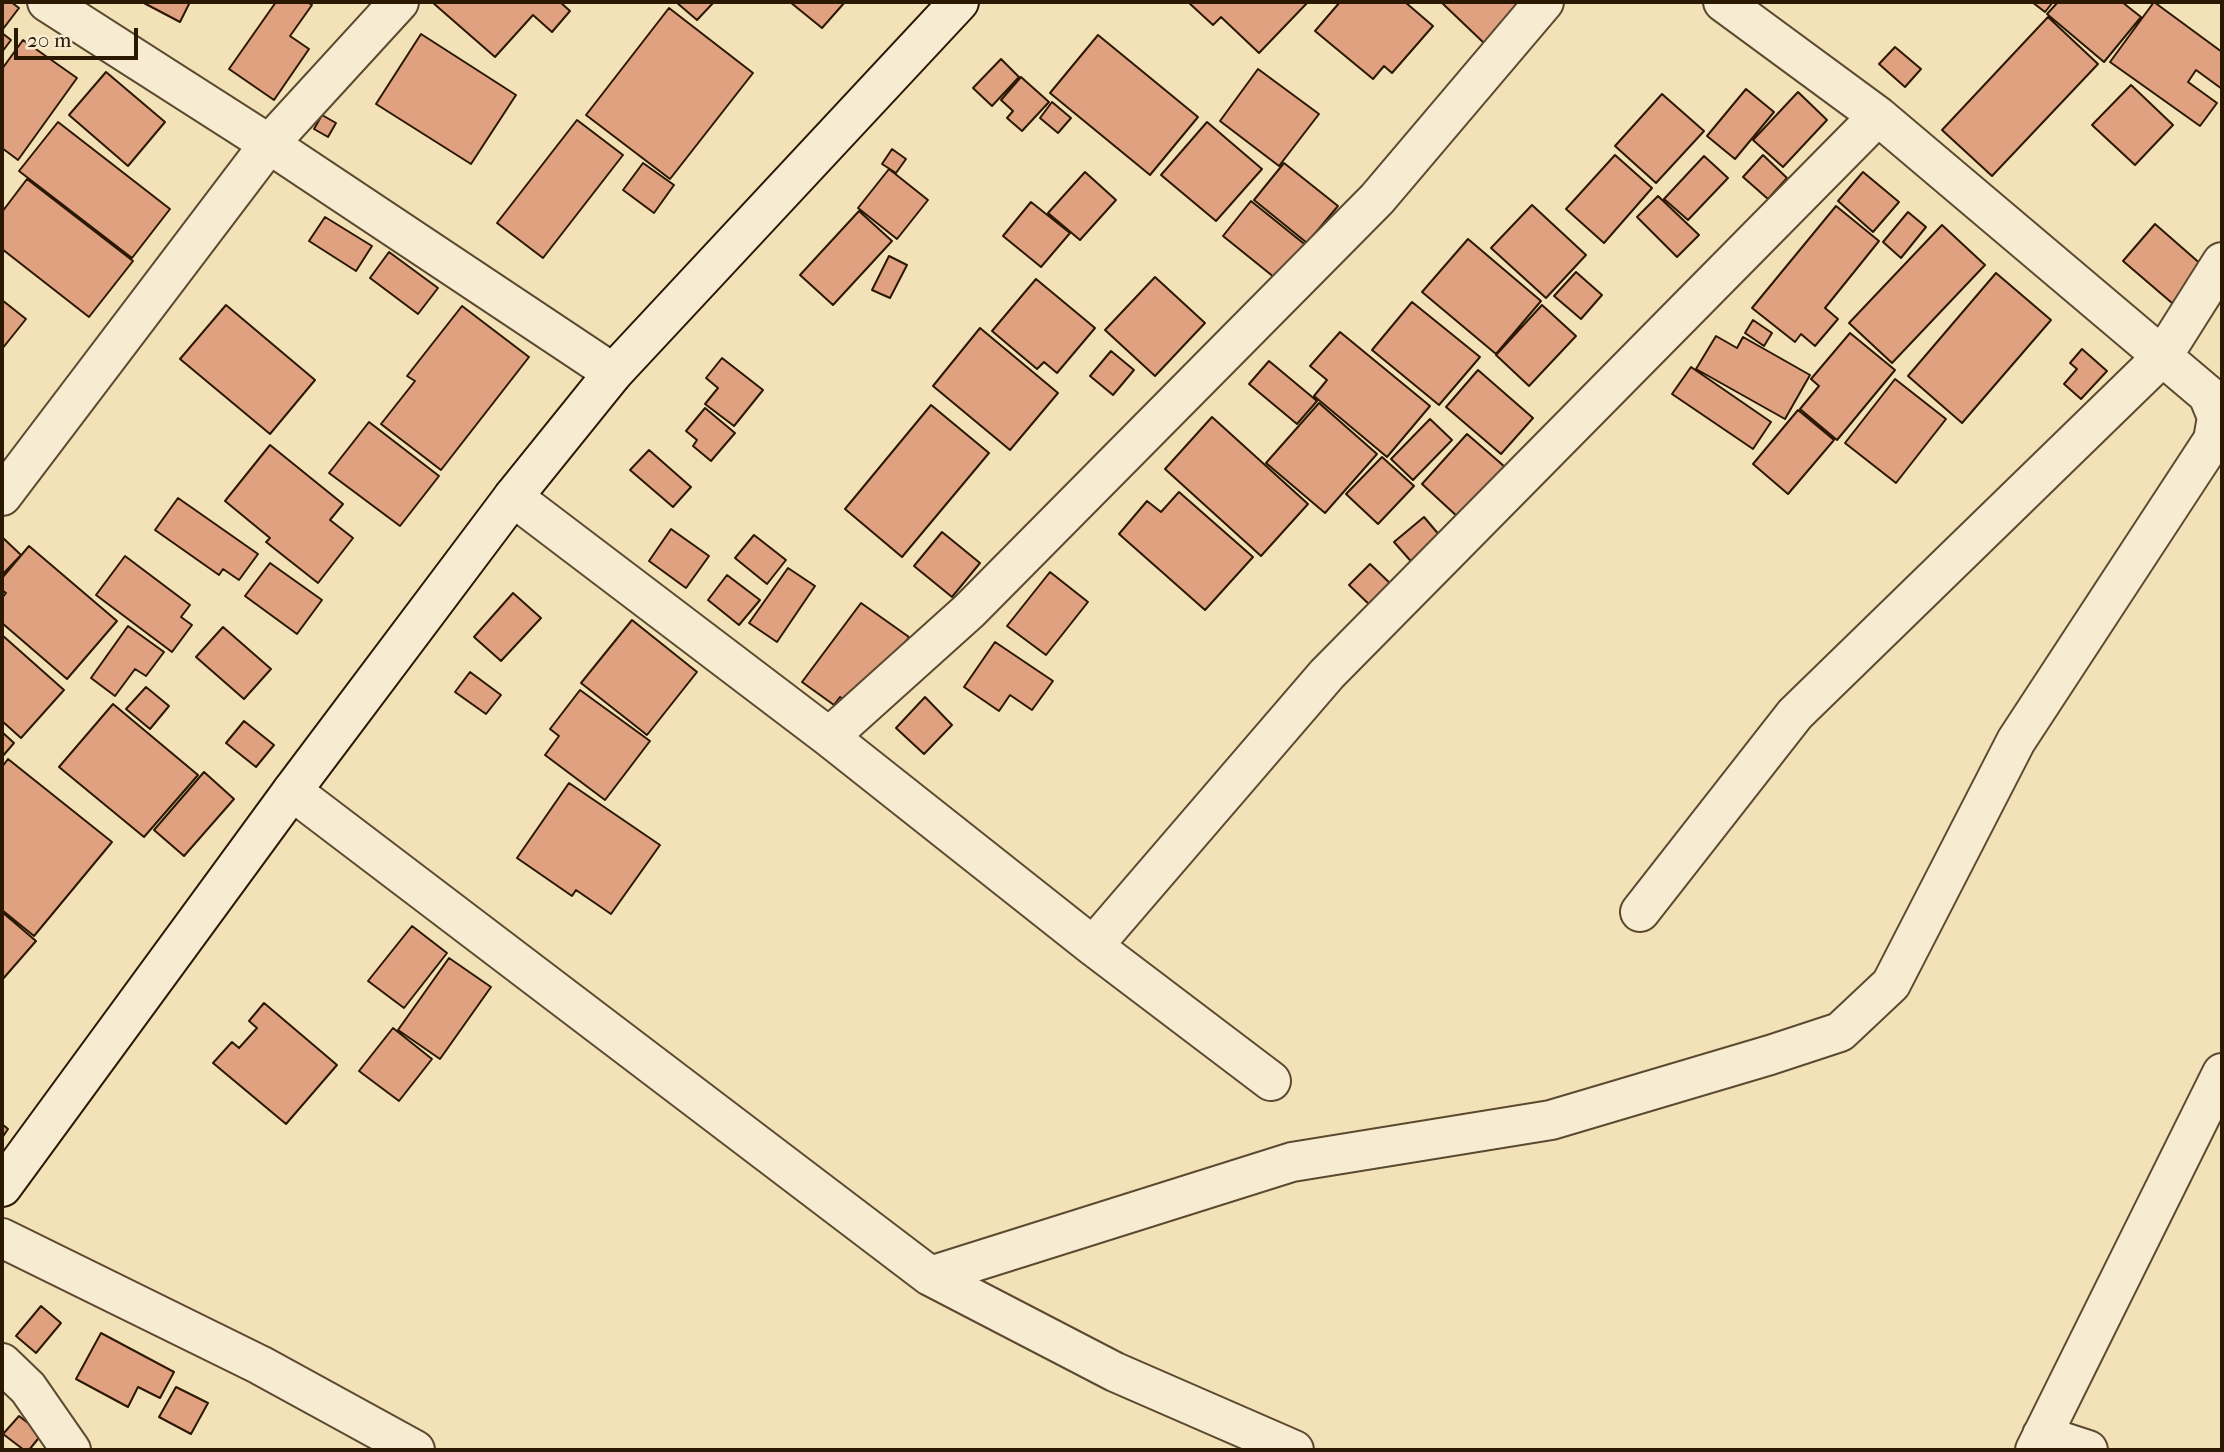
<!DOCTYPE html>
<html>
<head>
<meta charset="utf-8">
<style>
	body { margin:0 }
	#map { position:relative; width:2224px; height:1452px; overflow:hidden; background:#f3e1b8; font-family:"IM FELL French Canon",serif }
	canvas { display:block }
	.frame { position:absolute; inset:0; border:4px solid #2a1802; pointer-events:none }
	.scale { position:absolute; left:14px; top:28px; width:124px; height:32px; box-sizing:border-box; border:4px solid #2a1802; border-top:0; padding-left:9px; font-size:21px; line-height:24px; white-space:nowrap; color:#2a1802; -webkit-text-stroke:5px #f7ecd1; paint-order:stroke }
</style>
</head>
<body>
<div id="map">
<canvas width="2224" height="1452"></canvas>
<div class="frame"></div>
<div class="scale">20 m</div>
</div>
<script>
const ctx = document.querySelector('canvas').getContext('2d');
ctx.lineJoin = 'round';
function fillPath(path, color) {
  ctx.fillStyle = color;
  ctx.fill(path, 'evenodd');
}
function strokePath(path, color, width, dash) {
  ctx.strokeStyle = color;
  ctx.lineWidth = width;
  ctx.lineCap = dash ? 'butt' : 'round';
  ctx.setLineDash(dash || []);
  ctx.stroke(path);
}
const building = new Path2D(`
	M2,2H11L19,8L3,29Z
	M142,2H190L180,22Z
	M276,2H307L312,5L290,36L309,49L274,100L229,69Z
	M432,2H560L570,11L552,32L533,15L495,57Z
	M676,2H714L697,20Z
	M790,2H845L822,28Z
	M1188,2H1308L1259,53L1221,17L1213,25Z
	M1340,2H1405L1433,26L1392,73L1384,66L1373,79L1315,31Z
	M1441,2H1524L1485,44Z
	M2032,2H2053L2045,12Z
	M2058,2H2122L2141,17L2104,62L2047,14Z
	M2154,2L2222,52V89L2196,70L2188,82L2217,103L2200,126L2110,62Z
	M669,8L753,73L670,179L586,115Z
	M2048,17L2098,64L1992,176L1942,130Z
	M2,33L11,40L2,52Z
	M421,34L516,95L471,164L376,104Z
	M1098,35L1198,117L1150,175L1050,93Z
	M23,40L77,78L18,160L2,148V69Z
	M1895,47L1921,69L1905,87L1879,64Z
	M1001,59L1019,77L992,106L973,88Z
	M1258,69L1319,114L1279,166L1220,121Z
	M106,72L165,122L128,166L69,115Z
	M1021,77L1049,102L1022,131L1007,118L1013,111L1001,100Z
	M2131,85L2173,125L2135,165L2092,125Z
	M1746,89L1774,112L1735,159L1707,136Z
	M1798,92L1827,120L1783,167L1753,140Z
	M1662,94L1704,131L1656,183L1615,146Z
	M1052,102L1071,118L1058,133L1040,118Z
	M322,115L336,123L328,137L314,129Z
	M577,120L623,155L543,258L497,223Z
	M58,122L170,209L132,258L19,171Z
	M1207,122L1262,169L1216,221L1161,175Z
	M892,149L906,159L896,173L882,164Z
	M1615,155L1652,188L1604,243L1566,209Z
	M1763,155L1787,178L1768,199L1743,177Z
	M1704,156L1728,178L1688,220L1664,199Z
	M643,163L674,185L654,213L623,190Z
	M1284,163L1338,206L1307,243L1254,200Z
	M889,169L928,200L897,239L858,208Z
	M1085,172L1116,200L1080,240L1048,213Z
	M1863,172L1899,202L1873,232L1838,201Z
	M27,179L133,261L89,317L2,249V212Z
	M1658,196L1699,235L1677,257L1637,217Z
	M1251,201L1313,251L1285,286L1223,236Z
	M1031,202L1070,233L1041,267L1003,236Z
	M1532,205L1586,255L1546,298L1491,248Z
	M1836,206L1879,241L1825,308L1838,319L1815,346L1801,334L1795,342L1752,308Z
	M859,211L892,241L833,305L800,275Z
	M1908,212L1926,227L1901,258L1883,242Z
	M325,217L372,246L356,271L309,241Z
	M2155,224L2211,273L2179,309L2123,261Z
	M1942,225L1985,265L1892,363L1849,323Z
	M1468,239L1541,301L1496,354L1422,292Z
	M389,252L438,288L418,314L370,278Z
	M889,256L907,265L890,298L872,290Z
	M1576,272L1602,295L1581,319L1554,296Z
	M1996,273L2051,320L1962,423L1908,376Z
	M1155,277L1205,323L1155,376L1105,330Z
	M1036,279L1095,328L1057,373L1044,362L1037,369L992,331Z
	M2,300L26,319L2,349Z
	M1412,302L1480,357L1439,405L1372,350Z
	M226,305L315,380L270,434L180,359Z
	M1542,305L1576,336L1529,386L1496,355Z
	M462,306L529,357L441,470L381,424L415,381L407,376Z
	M1753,320L1772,333L1764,346L1745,333Z
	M980,328L1058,393L1010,450L933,386Z
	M1340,332L1430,406L1387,457L1314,396L1327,380L1310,366Z
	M1850,333L1895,370L1837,440L1800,409L1819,386L1811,379Z
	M1716,336L1737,348L1743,337L1810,375L1785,419L1696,369Z
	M2082,349L2107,371L2081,399L2064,384L2077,369L2070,363Z
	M1111,351L1134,370L1113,395L1090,376Z
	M722,358L763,390L734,426L705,404L718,388L706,378Z
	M1269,361L1317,401L1297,424L1249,384Z
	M1691,367L1771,422L1753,449L1672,394Z
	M1478,370L1533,418L1501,454L1446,407Z
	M1895,379L1946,419L1896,483L1845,443Z
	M1319,403L1377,454L1325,513L1266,463Z
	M931,405L989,453L902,557L845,509Z
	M705,408L735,433L711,461L693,446L697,440L686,431Z
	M1798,410L1834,440L1788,494L1753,464Z
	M1212,417L1308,504L1261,556L1165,469Z
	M1430,419L1452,440L1413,480L1391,459Z
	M369,422L439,476L400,526L329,473Z
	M1467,434L1505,467L1459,518L1422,484Z
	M270,445L343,504L330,520L353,538L318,583L266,542L270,538L225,501Z
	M649,450L691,487L673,507L630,470Z
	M1382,457L1414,486L1378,524L1346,494Z
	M1179,492L1253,557L1205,610L1119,534L1147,501L1161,512Z
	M178,498L258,554L239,580L223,569L219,575L155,530Z
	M1424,517L1446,543L1416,567L1394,542Z
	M671,529L709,556L686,588L649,561Z
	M942,532L980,563L952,597L914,566Z
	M754,535L786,560L767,584L735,558Z
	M2,537L21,555L2,575Z
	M29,546L117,621L67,679L2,623V598L6,593L2,590V578Z
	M125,556L190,605L181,617L192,625L172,652L96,595Z
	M270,563L322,600L297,634L245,596Z
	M1370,564L1394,587L1374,609L1349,585Z
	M788,568L815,586L777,642L749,623Z
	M1050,572L1088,602L1046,655L1007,626Z
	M727,575L760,600L739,625L708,600Z
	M513,593L541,618L501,661L474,637Z
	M861,603L909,637L856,708L840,697L834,705L802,682Z
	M632,620L697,672L647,735L581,683Z
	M128,626L164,652L146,676L135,669L115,696L91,678Z
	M223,627L271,669L244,699L196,657Z
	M2,635L64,690L21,738L2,721Z
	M995,642L1053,681L1032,710L1010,695L999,711L964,687Z
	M470,672L501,695L486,714L455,692Z
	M146,687L169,706L150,729L126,709Z
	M580,690L650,741L605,800L545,755L559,736L550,729Z
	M925,697L952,725L924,754L896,728Z
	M113,704L198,775L144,837L59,767Z
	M244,721L274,745L256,767L226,743Z
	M2,732L14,743L2,757Z
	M8,759L112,842L34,936L2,910V767Z
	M204,772L234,799L184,856L154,830Z
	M569,783L660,845L611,914L576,890L572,896L517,858Z
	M2,912L36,941L2,980Z
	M412,926L447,953L404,1008L368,981Z
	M449,958L491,987L440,1059L398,1030Z
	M264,1003L337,1065L286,1124L213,1063L232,1042L239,1048L257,1028L249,1021Z
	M393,1028L432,1059L399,1101L359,1071Z
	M2,1124L8,1129L2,1138Z
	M41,1306L61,1323L36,1353L16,1336Z
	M101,1333L174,1372L160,1398L138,1387L128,1407L76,1379Z
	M176,1387L208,1403L191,1434L159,1417Z
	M19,1416L42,1434L29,1450H24L3,1434Z`);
fillPath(building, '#e0a180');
strokePath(building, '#2a1802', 2);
const street = new Path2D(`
	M47,2L269,144L613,373
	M2,496L269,144L399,2
	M513,497L829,737L1093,946L1271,1081
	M829,737L969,611L1377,199L1544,2
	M292,791L930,1276L1115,1372L1294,1450
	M1640,912L1795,714L2162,357L2222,262
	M1093,946L1327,674L1878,116
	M2,1238L260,1365L415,1450
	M930,1276L1292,1162L1551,1120L1770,1055L1840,1032L1891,984L2016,741L2213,440L2217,417L2208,395L1878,116L1723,2
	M2,1363L28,1388L71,1450
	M2042,1435L2088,1450
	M2035,1450L2222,1073`);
const secondary = new Path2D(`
	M2,1187L292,791L513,497L613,373L959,2`);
strokePath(street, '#5c4a30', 42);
strokePath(secondary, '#2a1802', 42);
strokePath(street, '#f7ecd1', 38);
strokePath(secondary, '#f7ecd1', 38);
</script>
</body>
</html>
